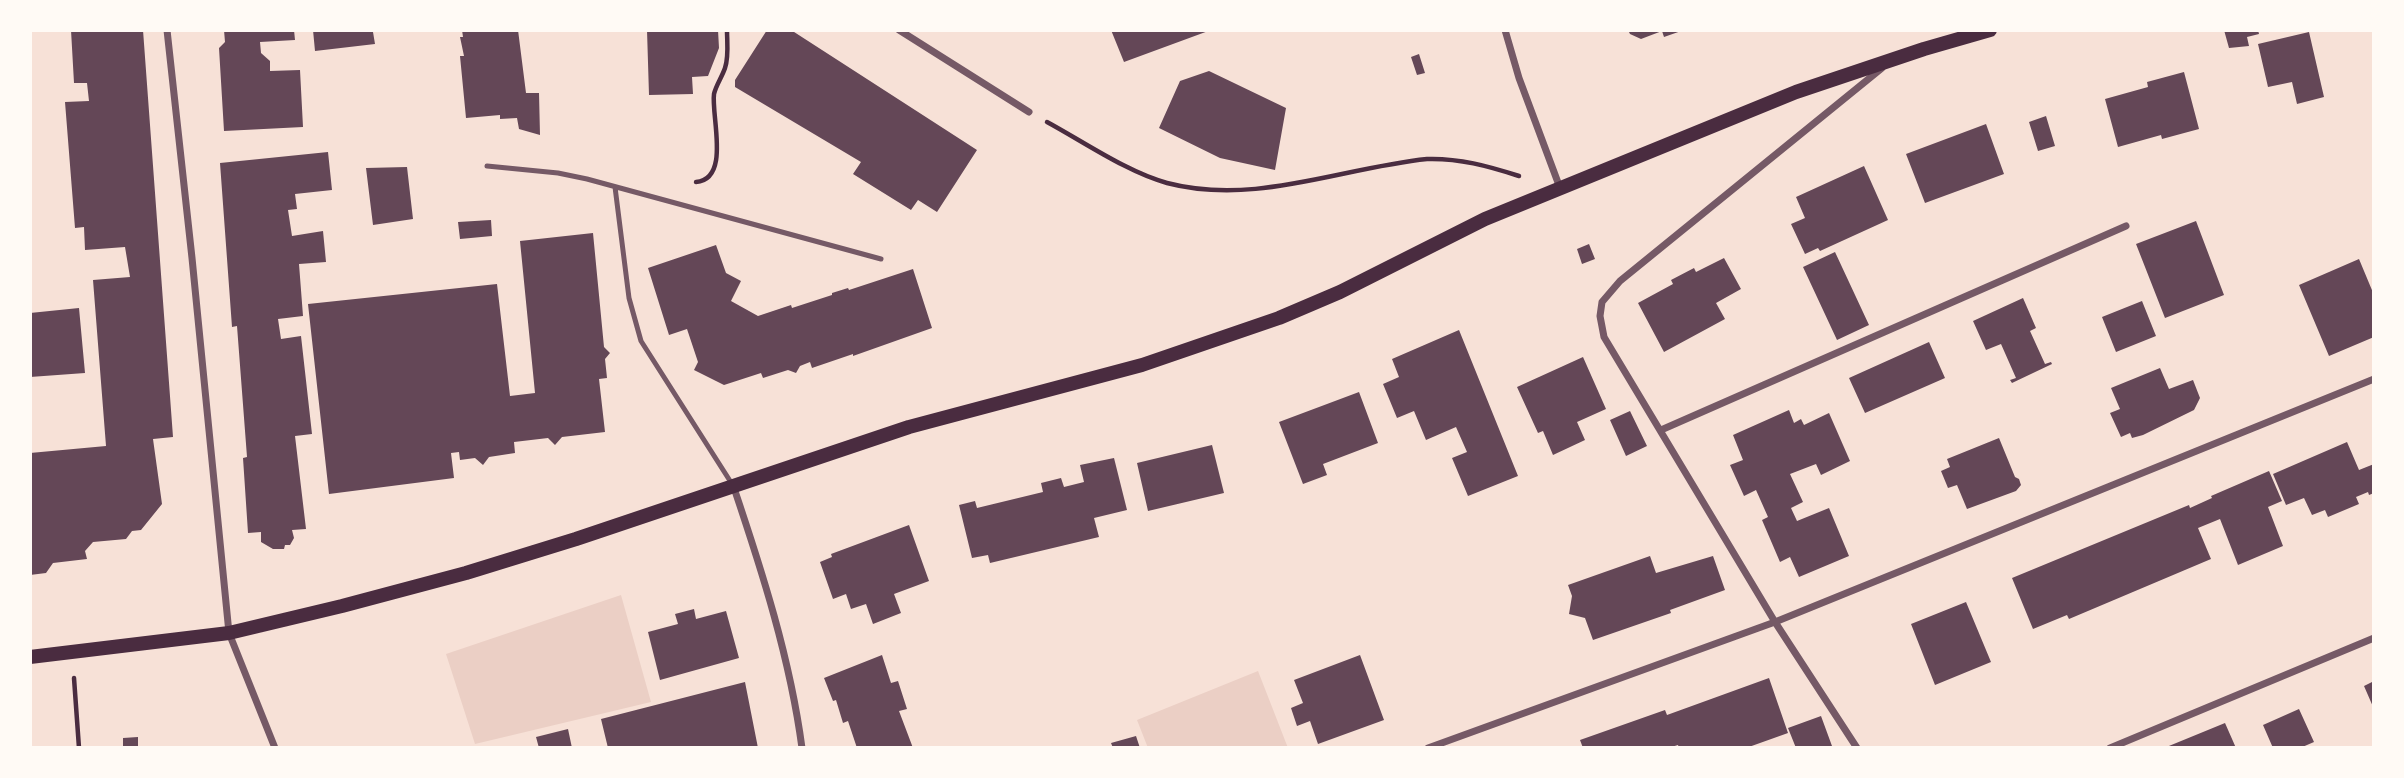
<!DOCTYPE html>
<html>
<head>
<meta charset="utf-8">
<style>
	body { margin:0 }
	#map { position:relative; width:2404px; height:778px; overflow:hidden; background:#f7e1d7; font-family:"Work Sans",sans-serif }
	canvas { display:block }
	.frame { position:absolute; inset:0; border:32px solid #fffaf5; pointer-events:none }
</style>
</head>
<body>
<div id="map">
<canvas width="2404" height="778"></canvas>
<div class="frame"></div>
</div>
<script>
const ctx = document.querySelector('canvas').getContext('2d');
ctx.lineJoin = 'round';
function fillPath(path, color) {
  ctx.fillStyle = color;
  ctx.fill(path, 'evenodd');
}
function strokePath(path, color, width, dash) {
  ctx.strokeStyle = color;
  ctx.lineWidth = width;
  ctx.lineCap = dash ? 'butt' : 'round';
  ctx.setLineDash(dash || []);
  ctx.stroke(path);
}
fillPath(new Path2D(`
	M621,595L651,702L475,744L446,654Z
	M1258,671L1288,748H1148L1137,720Z`), '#ebcfc5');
fillPath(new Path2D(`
	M71,30H143L173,437L153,439L162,504L141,530L132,531L126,539L93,542L85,551L87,559L53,563L46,573L30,575V453L106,446L93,280L130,277L125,247L85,250L84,227L75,228L65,102L89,101L87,83H74Z
	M224,30H294L295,40L260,42L261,53L270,61V71L300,70L303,127L224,131L219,48L225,42Z
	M313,30H379L380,31L373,32L375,44L315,51Z
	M462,30H518L526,93H539L540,135L519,129L517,118L500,119V115L466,118L460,56H464L460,37H463Z
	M647,30H718L719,48L708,76L692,77L693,94L649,95Z
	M767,30H791L977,150L937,212L918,200L911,210L853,174L861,162L735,87V80Z
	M1111,30H1211L1124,62Z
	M1628,30H1684L1664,37L1662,31L1641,39L1630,34Z
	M2224,30H2258L2259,34L2247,37L2249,46L2229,48Z
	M2309,32L2324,97L2297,104L2292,82L2268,87L2258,44Z
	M1419,54L1425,73L1417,75L1411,57Z
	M1209,71L1286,108L1275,170L1220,158L1159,128L1180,81Z
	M2184,72L2199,129L2162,139L2161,135L2118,147L2105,99L2148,87L2147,82Z
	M2046,116L2055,146L2038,151L2029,122Z
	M1986,124L2004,174L1925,203L1906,154Z
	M328,152L332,190L295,194L297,209L288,210L292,236L323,231L326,262L299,264L303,316L278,319L281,339L301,336L312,434L295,436L306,529L292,530L294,538L290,545H285L284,549H273L261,542V532L248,533L243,458L247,457L237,326L232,327L220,163Z
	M1864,166L1888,220L1820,251L1818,248L1805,254L1791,224L1805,218L1796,197Z
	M407,167L413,219L373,225L366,168Z
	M491,220L492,236L460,239L458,222Z
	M2196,221L2224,295L2165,318L2136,244Z
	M593,233L604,347L610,353L605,359L607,378L599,379L605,432L562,437L555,445L548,438L514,442L515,453L489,457L483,465L475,458L460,460L459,452L451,453L454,478L329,494L308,304L497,284L510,396L535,393L520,241Z
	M1589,244L1595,259L1582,264L1577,249Z
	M716,245L726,273L741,281L731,301L758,316L791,305L792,308L832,295V293L848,288L849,290L913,269L932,328L853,356V354L812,368L810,362L800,366L796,373L788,370L763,378L761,373L724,385L694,370L698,362L687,329L669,335L648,268Z
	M1835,252L1869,325L1837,340L1803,267Z
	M1724,258L1741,289L1716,303L1725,319L1664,352L1638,303L1673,284L1671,280L1694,268L1696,272Z
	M2359,259L2374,295V337L2329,356L2299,285Z
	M2023,298L2036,328L2030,331L2045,364L2051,362L2052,364L2012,383L2010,380L2016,378L2001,344L1986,350L1973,321Z
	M2142,301L2156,336L2116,352L2102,317Z
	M79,308L85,373L30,377V313Z
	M1459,330L1518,476L1468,496L1452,458L1467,452L1456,427L1426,440L1414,411L1397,418L1383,384L1399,377L1392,359Z
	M1929,342L1945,378L1865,413L1849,378Z
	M1583,357L1606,409L1577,422L1585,440L1553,455L1543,431L1538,433L1517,387Z
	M2160,368L2169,389L2193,380L2200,398L2194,410L2143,435L2132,438L2130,433L2121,437L2110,413L2120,409L2111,388Z
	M1359,392L1378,443L1323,464L1327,475L1303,484L1279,422Z
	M1789,410L1794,423L1801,419L1804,425L1829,413L1850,461L1821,475L1816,464L1790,474L1803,502L1791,508L1797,521L1829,508L1849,556L1799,577L1790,557L1780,562L1762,520L1768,517L1756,490L1744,496L1730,465L1743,460L1733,435Z
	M1630,411L1647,446L1626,456L1610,420Z
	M1999,438L2015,477L2019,479L2021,485L2016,491L1967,509L1957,485L1948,488L1941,471L1950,467L1947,459Z
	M2347,442L2359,470L2374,464V493L2369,495L2368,492L2356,497L2359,504L2328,517L2325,510L2312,515L2304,498L2286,505L2273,474Z
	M1212,445L1224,493L1148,511L1137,463Z
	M1114,458L1127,510L1094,518L1099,537L990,563L988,555L972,558L959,505L975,501L977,508L1043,492L1041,483L1061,478L1064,487L1084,482L1080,465Z
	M2269,471L2282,501L2268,507L2283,546L2238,565L2220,519L2198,528L2211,559L2069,619L2067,615L2033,629L2012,578L2189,505L2190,508L2212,498L2211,496Z
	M909,525L929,581L894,594L901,613L873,624L866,604L851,609L846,594L833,599L820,562L832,557L831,554Z
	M1650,556L1656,573L1713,556L1725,590L1670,610L1671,613L1593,640L1585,618L1569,614L1572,596L1568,585Z
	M1966,602L1991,662L1935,685L1911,624Z
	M694,609L696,619L726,611L739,658L660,680L648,632L678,624L675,614Z
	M882,655L891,683L898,681L907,709L899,711L913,748H857L848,721L843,723L836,700L833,701L824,678Z
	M1360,655L1384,720L1318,744L1310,721L1297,726L1291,708L1303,703L1294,680Z
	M1769,678L1788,733L1746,748H1679L1678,745L1668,748H1583L1580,740L1665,710L1667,715Z
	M2374,681V709L2364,686Z
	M745,682L758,748H608L601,719Z
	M2299,709L2314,742L2300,748H2273L2263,725Z
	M1821,716L1832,746L1825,748H1796L1788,728Z
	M2225,723L2236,748H2164Z
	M568,729L572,748H539L536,737Z
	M1136,736L1140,748H1113L1111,743Z
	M138,737V748H123V738Z`), '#644757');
strokePath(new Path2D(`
	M1047,122C1084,142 1127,172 1167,183C1255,206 1340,168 1427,159C1459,158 1488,166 1519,176
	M696,182C731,179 711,116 714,94C716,85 722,77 725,68C729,57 727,42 727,30
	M74,678L79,748`), '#4a2c40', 4.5);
strokePath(new Path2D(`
	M487,166L558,173L587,179L881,259
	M615,187L629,298L641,341L732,484`), '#755966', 5);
strokePath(new Path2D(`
	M167,30L192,258L229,633L275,748
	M899,30L1029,112
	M1505,30L1519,78L1560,188
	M1661,430L2126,226
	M733,485C762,571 790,658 802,748
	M1428,748L1775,622L2374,379
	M1857,748L1775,622L1604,337L1600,316L1602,302L1620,281L1882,68
	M2110,748L2374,638`), '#755966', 7);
strokePath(new Path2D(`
	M30,657L229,633L342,606L466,573L576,539L909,427L1142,365L1279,318L1340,292L1485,219L1796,92L1924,49L1990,30`), '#4a2c40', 14);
</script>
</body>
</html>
